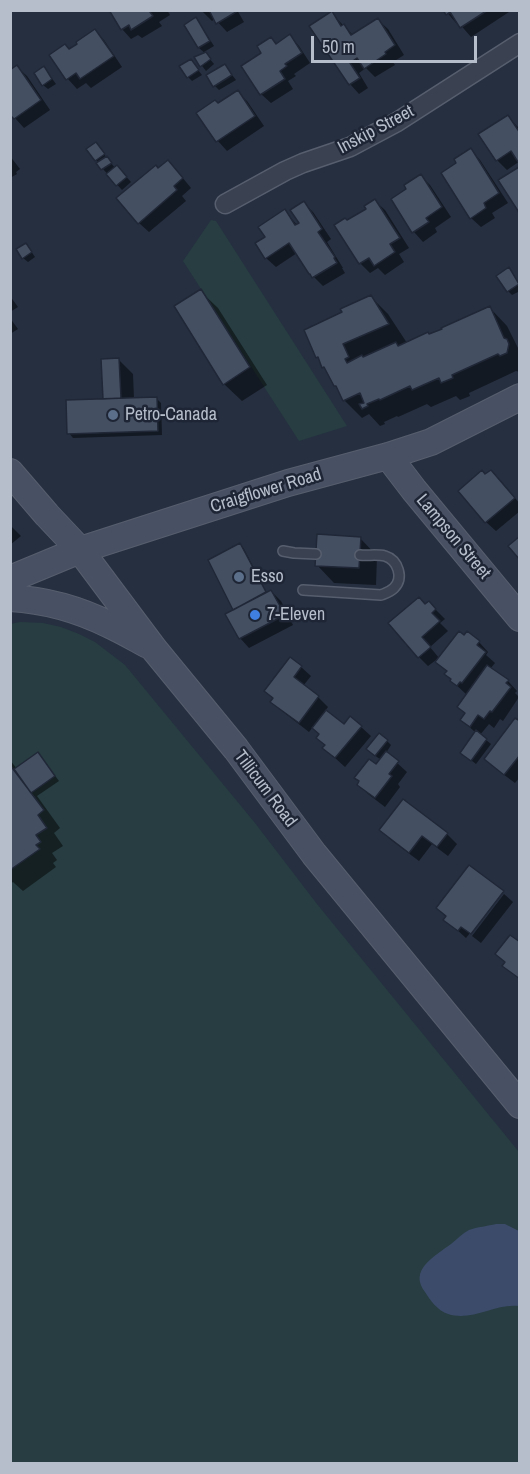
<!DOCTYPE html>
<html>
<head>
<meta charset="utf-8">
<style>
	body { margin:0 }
	#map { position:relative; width:530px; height:1474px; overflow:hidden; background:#252f40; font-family:"Archivo Narrow",sans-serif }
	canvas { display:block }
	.frame { position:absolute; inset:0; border:12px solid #b6bdcb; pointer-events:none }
	.scale { position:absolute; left:311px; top:36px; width:166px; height:27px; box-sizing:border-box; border:3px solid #b6bdcb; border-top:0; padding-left:8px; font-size:18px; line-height:21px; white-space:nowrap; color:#b6bdcb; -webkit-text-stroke:4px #1e2635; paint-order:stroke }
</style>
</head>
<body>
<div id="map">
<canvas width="530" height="1474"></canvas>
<div class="frame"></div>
<div class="scale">50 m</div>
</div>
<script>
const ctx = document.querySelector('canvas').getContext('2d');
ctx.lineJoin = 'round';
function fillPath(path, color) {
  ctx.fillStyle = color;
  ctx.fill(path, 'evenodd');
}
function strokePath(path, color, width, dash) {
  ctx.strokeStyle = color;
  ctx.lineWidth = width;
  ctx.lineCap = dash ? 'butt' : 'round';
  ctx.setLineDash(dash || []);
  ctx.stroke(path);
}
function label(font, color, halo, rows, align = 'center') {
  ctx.font = font + ' "Archivo Narrow",sans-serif';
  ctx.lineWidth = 5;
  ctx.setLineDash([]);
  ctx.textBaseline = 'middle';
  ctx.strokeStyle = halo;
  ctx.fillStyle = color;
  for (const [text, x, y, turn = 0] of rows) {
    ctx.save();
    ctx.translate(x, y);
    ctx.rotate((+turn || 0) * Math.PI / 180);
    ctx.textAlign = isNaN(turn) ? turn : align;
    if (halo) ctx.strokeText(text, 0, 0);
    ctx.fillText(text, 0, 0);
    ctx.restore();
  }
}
fillPath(new Path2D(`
	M211,220L216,221L347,426L299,441L183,261Z
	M20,622L43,623L61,627L79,634L95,642L125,665L255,823L317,904L519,1152L520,1463L11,1464L10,624Z`), '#273d41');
fillPath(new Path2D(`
	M496,1224H505L519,1231V1306C495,1303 472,1322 448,1314C438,1311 430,1300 425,1292C408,1270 435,1256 451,1244C457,1239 463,1233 469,1230C477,1227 488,1226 496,1224Z`), '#3b4b69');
fillPath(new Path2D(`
	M110,10H167L170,15L159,22L162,26L142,38L138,35L131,39L122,29Z
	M201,10H237L244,22L227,32L215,19L212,21Z
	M445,10H512L471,37L458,22L456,23Z
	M331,13L354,36L378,20L388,29L404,55L393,62L395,65L375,77L366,68L359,73L368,88L359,94L350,84Z
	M196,19L200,24L214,46L204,52L214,64L206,71L196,58L206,54L199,48L186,25Z
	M95,31L104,40L122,67L91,88L86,83L77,89L68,79L51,56L70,51Z
	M290,36L299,46L310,63L294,74L296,76L288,81L293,89L271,103L261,94L264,53L271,39L277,45Z
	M191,61L202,75L192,81L188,77Z
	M225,66L236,80L219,90L215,86Z
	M17,67L27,76L50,110L24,128L15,118Z
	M48,73L56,84L48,89L43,85Z
	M237,92L247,101L264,126L227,151L218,141L198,113L218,105Z
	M508,117L520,129V161L507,170L497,160Z
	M96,144L115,168L121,171L131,182L122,190L103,169L88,149Z
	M471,150L480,160L508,203L492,213L495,218L481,227L471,218L458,164Z
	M10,156L20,169L16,172L17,174L10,178Z
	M158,170L177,171L191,188L182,196L186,201L149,232L139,223Z
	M421,176L430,185L451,217L435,228L437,232L423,242L414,232L393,199L408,189Z
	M375,201L385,210L409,248L399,254L404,262L385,275L378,268L370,273L360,263L336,226L347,222L368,209Z
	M304,203L313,212L331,239L327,242L343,268H342L345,273L323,286L310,273L297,253L276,267L266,258L267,238L285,211L297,225L301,223Z
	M26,244L35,257L28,262L23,258Z
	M509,269L520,284V291L512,295L508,291Z
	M200,291L218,308L267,385L242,401L224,384Z
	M10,296L18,307L10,312Z
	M371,297L388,314L407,343L430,336L490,308L507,326L520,352V372L516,371L469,393L470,396L460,400L456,396L431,407L427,404L398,417L397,416L384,422L385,424L380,426L369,414L362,418L344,400L339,389L318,357L344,313Z
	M10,318L18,329L10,334Z
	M119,360L133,374L134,399L156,398L161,403L162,435L73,438L69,433L104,400Z
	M501,481L520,504V511L496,531L486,522Z
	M10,525L21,536L10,545Z
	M360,538L377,556L376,585L334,583L317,565Z
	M240,544L244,549L267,593L271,591L281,601L293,625L249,648L240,638Z
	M429,603L445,619L440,623L448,631L430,647L439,658L479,642L488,652L486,655L495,663L490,669L508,681L517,691L515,693L519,697L503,721L500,719L494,728L489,724L480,735L491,744L476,764L467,757L476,733L462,720L466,714L467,695L452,681V680L448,672L436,660L428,666L419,657L425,606Z
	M301,667L311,676L303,686L318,697L328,707L325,711L344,726L361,727L371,736L345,767L324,748L326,745L321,735L313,727L309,732L282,711L272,701Z
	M520,723V777L515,783L495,768L486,759Z
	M387,741L391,745L386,753L407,772L398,784L400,787L385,807L368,794L359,784L381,760L373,754Z
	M42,758L59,781L37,796L60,828L54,833L63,846L52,853L57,860L53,863L56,867L23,891L13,882L10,884V760L17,769Z
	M381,830L447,834L457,844L448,856L432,844L419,861L391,840Z
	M502,892L466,938L445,919L447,918L438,908Z
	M504,894L513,902L481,943L472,936Z`), '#0007');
const building = new Path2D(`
	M109,10H153L150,12L153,16L131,30L129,25L121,30Z
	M209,10H235L236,12L216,24Z
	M443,10H488L460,28L450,12L446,15Z
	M332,11L341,26L344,24L351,35L378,18L395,45L385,52L386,54L364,69L357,58L350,63L360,78L349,85L309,26Z
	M196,17L210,41L198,48L184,25Z
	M95,29L114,56L80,79L76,73L66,80L49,55L65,44L69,49L77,44L76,42Z
	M290,34L302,53L285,64L287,66L280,71L285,79L260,95L241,66L261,53L257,46L271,37L276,44Z
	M206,52L211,59L200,67L194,57Z
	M191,59L199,70L187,78L179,66Z
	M225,64L232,75L213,87L206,75Z
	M17,65L41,100L14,119L10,115V70Z
	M44,66L52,79L42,86L34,73Z
	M238,90L255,116L216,142L196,113L215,100L218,103Z
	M508,115L520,133V161L518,162L511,151L496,161L478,134Z
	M96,142L105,154L95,161L86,149Z
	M471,148L499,193L484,203L486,208L470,219L441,173L456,163L454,159Z
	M107,156L112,163L101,170L96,163Z
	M168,160L183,178L174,186L177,190L138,224L116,198L156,165L158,168Z
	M117,165L127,177L116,186L106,174Z
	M519,167L520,168V214L498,180Z
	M421,174L442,207L426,218L429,222L412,233L391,199L406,189L404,185Z
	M375,199L400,238L390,244L395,252L374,266L369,258L359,264L334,225L345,218L347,220L366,209L364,206Z
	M304,201L322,229L318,232L335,257L334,258L337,263L312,278L310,274H309L289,243L265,259L255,243L265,237L258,227L285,209L295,225L299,223L290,210Z
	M26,243L32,252L22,259L16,249Z
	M509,267L519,284L507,292L496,276Z
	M201,289L250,367L223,385L174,306Z
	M371,295L389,324L343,344L349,357L345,359L347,363L362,355L363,357L396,342L398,346L428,332L429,334L442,329L441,328L490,306L504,338L507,339L509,344L507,353L500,356L498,354L452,375L453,378L441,383L439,378L412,390L410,386L380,400L379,399L367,404L368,406L362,409L359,404L364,403L360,393L343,401L336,386H334L324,367L322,368L318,357L316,358L304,330L342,312L340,309Z
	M119,358L121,398L103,399L101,359Z
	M157,397L158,431L67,434L66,400Z
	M482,470L485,474L491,470L515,498L485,523L458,491Z
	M317,534L361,537L359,568L315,566Z
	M520,536V560L508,546Z
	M240,543L266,592L233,610L208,560Z
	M271,590L285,615L239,639L225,614Z
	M419,597L425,604L429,601L436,609L432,613L440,621L422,637L431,647L418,658L388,623Z
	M459,631L464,635L467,631L480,641L477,645L486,652L462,683L460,682L457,686L450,681L451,679L444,674L447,671L435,662Z
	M290,657L302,666L294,677L319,696L299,723L270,702L273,698L264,691Z
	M487,665L509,680L506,683L511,687L492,712L490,711L484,719L478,715L470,727L460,720L465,713L457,707Z
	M326,710L344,724L350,716L362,726L335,758L322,748L325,745L316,738L319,734L312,728Z
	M515,718L520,721V755L504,775L484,759Z
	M476,730L487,739L471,761L460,753Z
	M379,733L388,740L375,756L366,749Z
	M386,751L399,761L389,774L392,776L375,798L357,785L359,781L354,778L369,759L376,764Z
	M38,752L55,776L31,793L14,769Z
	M10,765L44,810L38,815L47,828L36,835L41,842L36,845L40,849L10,870Z
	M403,799L448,833L437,847L422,836L409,853L379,830Z
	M469,865L504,891L471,934L461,927L458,931L443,920L446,916L436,908Z
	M510,935L520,942V979L502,966L505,962L495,954Z`);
fillPath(building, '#444f62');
strokePath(building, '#202837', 1.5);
const lane = new Path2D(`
	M283,551L294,553L316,554
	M303,590L381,595C386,593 390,592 394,588C404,578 398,560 385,556C377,554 367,556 360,555`);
const street = new Path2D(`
	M225,204L285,171L303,163L350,147L397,122L520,43`);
const secondary = new Path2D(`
	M388,456L414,490L520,618
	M10,472L47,515L80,550L154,649L236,749L314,854L520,1105
	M10,579L80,550L288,483L388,456L431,442L520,397
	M10,598C45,600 80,610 110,625C123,631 135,638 148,645`);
strokePath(lane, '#575f6e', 12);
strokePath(street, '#575f6e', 21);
strokePath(secondary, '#575f6e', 28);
strokePath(lane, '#3a4150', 9);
strokePath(street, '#3a4150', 18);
strokePath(secondary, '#485063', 26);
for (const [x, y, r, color] of [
	[113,415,6,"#5c6f8a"],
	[239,577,6,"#5c6f8a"],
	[255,615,6,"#3f7fe0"]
]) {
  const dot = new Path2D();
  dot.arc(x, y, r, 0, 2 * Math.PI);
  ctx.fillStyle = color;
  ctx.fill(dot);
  strokePath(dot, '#1e2635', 2);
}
label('18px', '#b6bdcb', '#1e2635', [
	["Inskip Street",376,130,-28],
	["Craigflower Road",266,491,-17],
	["Lampson Street",453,537,50],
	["Tillicum Road",265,789,53]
]);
label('18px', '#b6bdcb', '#1e2635', [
	["Petro-Canada",125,415],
	["Esso",251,577],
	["7-Eleven",267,615]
], 'left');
</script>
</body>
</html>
